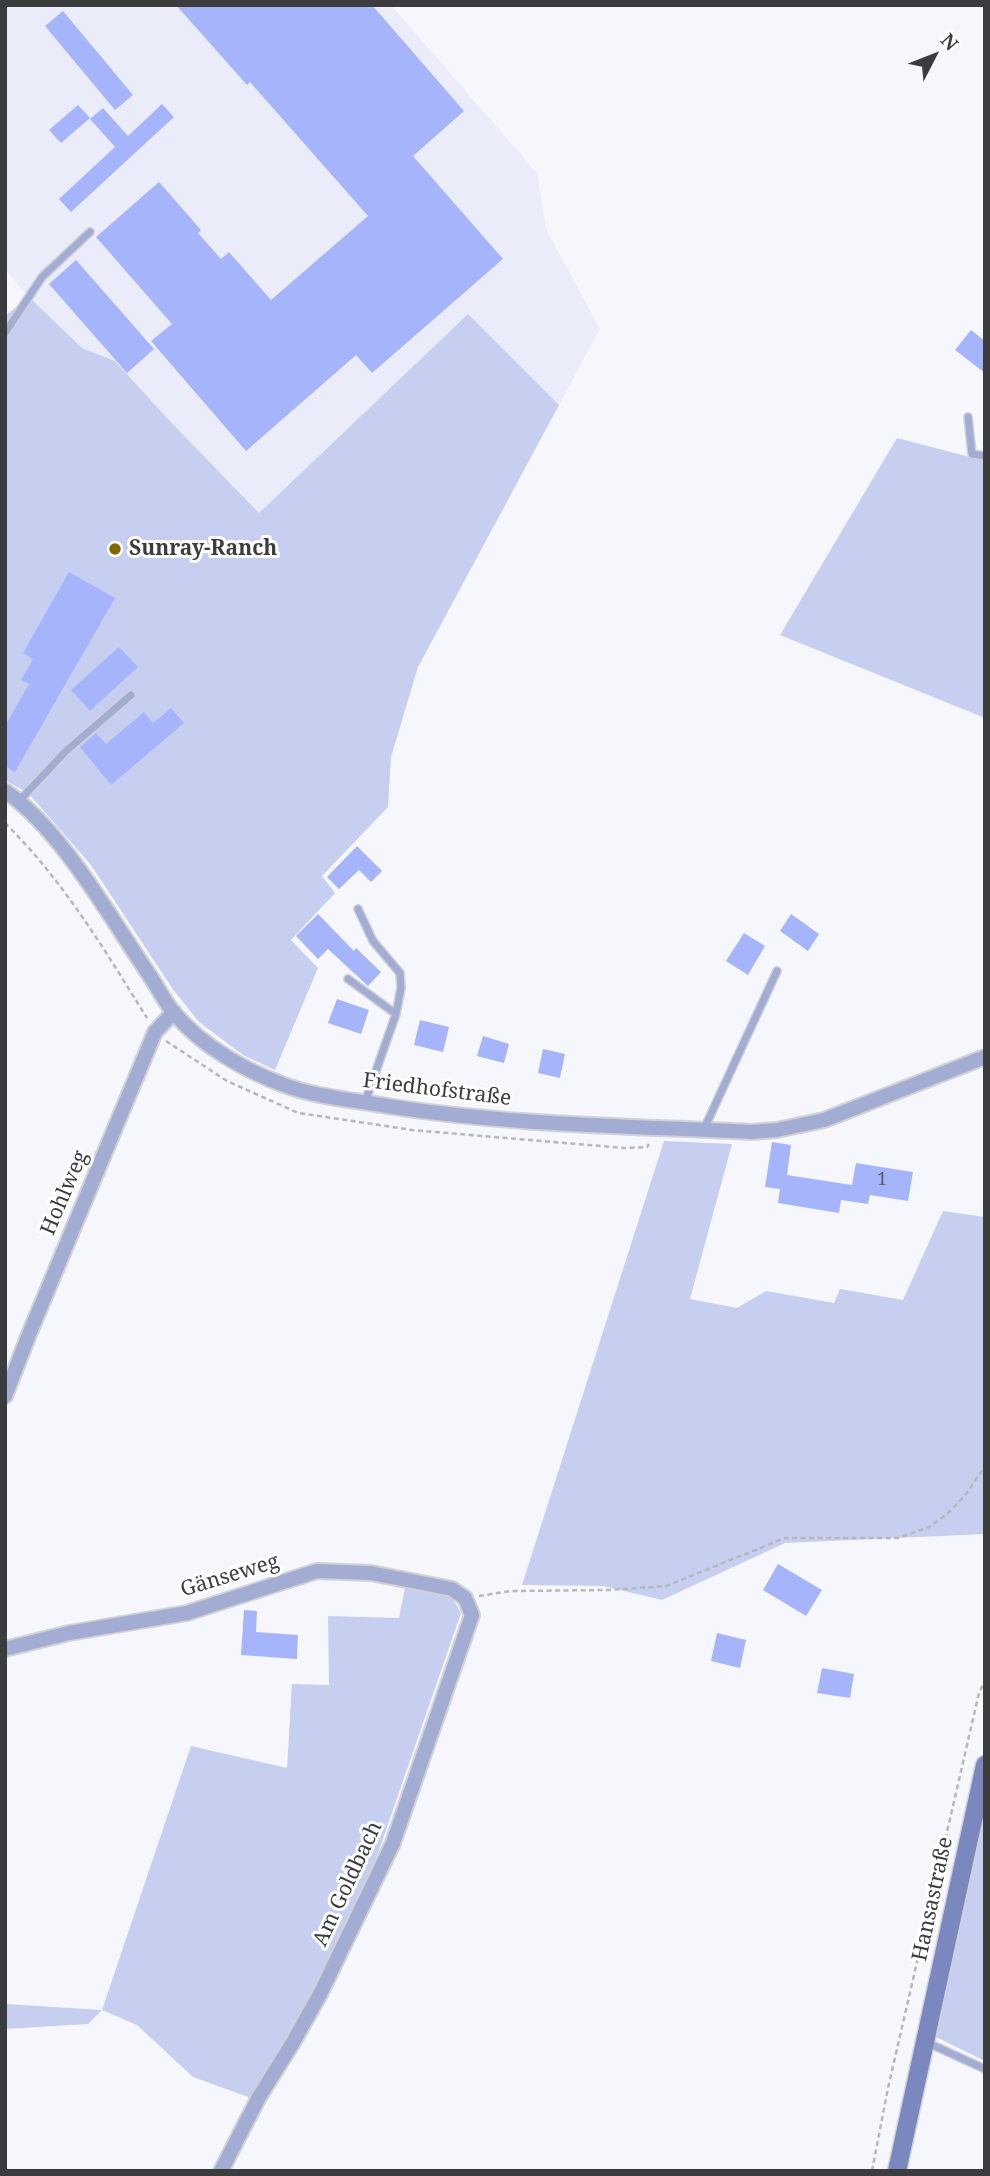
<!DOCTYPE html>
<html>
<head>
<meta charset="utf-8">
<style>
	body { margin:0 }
	#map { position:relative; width:990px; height:2176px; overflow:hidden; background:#f6f7fc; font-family:"Noto Serif",serif }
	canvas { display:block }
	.frame { position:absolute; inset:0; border:7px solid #3b3c3e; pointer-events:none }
	.north { position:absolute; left:899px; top:21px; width:70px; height:70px; -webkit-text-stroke:5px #fff; paint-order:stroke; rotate:48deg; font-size:19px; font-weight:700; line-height:28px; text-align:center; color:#3b3c3e }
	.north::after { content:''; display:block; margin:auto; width:24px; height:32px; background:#3b3c3e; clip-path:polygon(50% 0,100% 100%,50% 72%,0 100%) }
</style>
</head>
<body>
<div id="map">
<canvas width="990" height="2176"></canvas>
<div class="frame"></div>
<div class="north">N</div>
</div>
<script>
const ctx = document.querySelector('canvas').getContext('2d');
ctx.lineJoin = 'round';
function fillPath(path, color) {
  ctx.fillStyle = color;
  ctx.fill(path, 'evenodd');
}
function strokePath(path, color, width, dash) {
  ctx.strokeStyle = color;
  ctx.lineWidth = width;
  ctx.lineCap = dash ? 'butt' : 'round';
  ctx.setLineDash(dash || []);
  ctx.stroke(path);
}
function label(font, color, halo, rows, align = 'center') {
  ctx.font = font + ' "Noto Serif",serif';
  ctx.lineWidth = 6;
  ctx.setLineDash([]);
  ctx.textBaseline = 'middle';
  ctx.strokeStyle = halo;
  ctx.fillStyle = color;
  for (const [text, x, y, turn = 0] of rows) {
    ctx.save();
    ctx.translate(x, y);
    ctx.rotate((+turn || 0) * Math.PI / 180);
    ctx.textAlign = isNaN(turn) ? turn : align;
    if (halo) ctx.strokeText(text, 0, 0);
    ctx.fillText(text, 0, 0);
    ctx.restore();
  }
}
fillPath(new Path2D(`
	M5,5H391L537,173L546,229L600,329L559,405L468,314L259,513L168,419L115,361L82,348L29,297L5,270Z`), '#eaedf9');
fillPath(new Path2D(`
	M29,297L82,348L115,361L168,419L259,513L468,314L559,405L418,667L391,757L388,807L322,876L335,893L291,940L318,968L275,1070L243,1055L199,1022L172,988L91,865L29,794L5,780V316Z
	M897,438L985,461V718L780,635Z
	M664,1141L732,1144L690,1299L737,1308L766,1291L834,1303L840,1289L903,1300L943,1211L985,1217V1534L785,1543L662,1600L603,1586L522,1585Z
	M405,1588L452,1597L461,1613L368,1882L315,1994L251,2098L193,2077L137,2025L102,2010L88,2024L5,2029V2004L102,2010L191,1746L287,1768L292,1684L329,1685L328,1616L399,1618Z
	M985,1813V2061L936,2037Z`), '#c7cff0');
fillPath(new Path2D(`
	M176,5H372L464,111L413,156L503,259L372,373L356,355L246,451L151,341L172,324L96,237L159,182L201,230L198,233L221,259L229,252L271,300L368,216L250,82L247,85Z
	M63,11L133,95L115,110L45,26Z
	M162,104L174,117L71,212L59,199L115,147L90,119L103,108L128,136Z
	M78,105L90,118L61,143L49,130Z
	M76,260L154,349L127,373L49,284Z
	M971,330L985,341V373L955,350Z
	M69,572L115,598L15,772L5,766V726L29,684L21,680L33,659L23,653Z
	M119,647L138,667L90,711L71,690Z
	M171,708L184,723L111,785L80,747L96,733L106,744L144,712L153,723Z
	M357,846L382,871L371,882L359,870L339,889L327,877Z
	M318,914L354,951L356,948L381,972L368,986L328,949L318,959L296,936Z
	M791,914L819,934L808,951L780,931Z
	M744,933L765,946L748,975L726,961Z
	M337,999L369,1010L361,1034L328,1023Z
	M420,1020L449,1027L443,1052L414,1045Z
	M483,1036L509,1044L504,1063L477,1056Z
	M543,1049L565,1054L560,1078L538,1073Z
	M772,1142L791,1145L787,1175L852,1185L856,1163L913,1172L908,1201L870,1195L868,1204L841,1200L839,1213L778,1203L780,1189L765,1187Z
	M778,1564L822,1590L806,1616L763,1590Z
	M244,1610L257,1611L256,1632L298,1635L297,1659L241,1655Z
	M717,1633L746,1640L740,1668L711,1661Z
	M822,1668L854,1674L850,1698L817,1693Z`), '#a6b5fb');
const lane = new Path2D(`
	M5,333L42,277L90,232
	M968,417L972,454L985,456
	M19,801L66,751L131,695
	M358,909L373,941L400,973L401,988L396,1014L365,1102
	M348,979L396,1014
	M704,1129L777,971
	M926,2042L985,2069`);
const street = new Path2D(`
	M5,791C61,829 110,917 148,973C157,986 164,1001 174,1013C202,1046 244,1070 284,1085C316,1097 353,1100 387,1106C508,1125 629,1126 751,1132L777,1130L824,1120L985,1057
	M5,1396L30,1332L155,1032L174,1012
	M5,1649L69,1633L187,1613L317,1571L371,1573L452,1589L465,1598L472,1615L393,1843L320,1994L292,2044L259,2097L221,2171`);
const secondary = new Path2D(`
	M897,2171L985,1765`);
strokePath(lane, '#d1d2d6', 10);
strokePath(street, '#d1d2d6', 18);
strokePath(secondary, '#d1d2d6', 21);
strokePath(new Path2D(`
	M5,823C63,880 104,949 147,1018
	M166,1041L227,1081L298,1113L412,1130L624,1148L647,1147L649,1144
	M479,1596L510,1591L609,1590L666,1586L785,1538H898L929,1527L947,1514L964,1497L985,1466
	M872,2171L888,2088L979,1693L985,1680`), '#b6b7bb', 2.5, [5, 3.5]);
strokePath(lane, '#a3acd3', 7);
strokePath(street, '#a3acd3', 14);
strokePath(secondary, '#7b87bf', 18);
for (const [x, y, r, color] of [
	[115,549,7,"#7f6a02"]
]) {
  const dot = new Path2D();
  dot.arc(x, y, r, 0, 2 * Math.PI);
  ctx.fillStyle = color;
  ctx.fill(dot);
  strokePath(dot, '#fff', 2.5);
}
label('18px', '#565a6d', null, [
	["1",882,1180]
]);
label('bold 21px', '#3b3c3e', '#fff', [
	["Sunray-Ranch",129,549]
], 'left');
label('21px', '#3b3c3e', '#fff', [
	["Friedhofstraße",437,1090,7],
	["Hohlweg",65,1193,-67],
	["Gänseweg",230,1576,-17],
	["Am Goldbach",348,1884,-65],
	["Hansastraße",933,1899,-78]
]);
</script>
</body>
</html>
